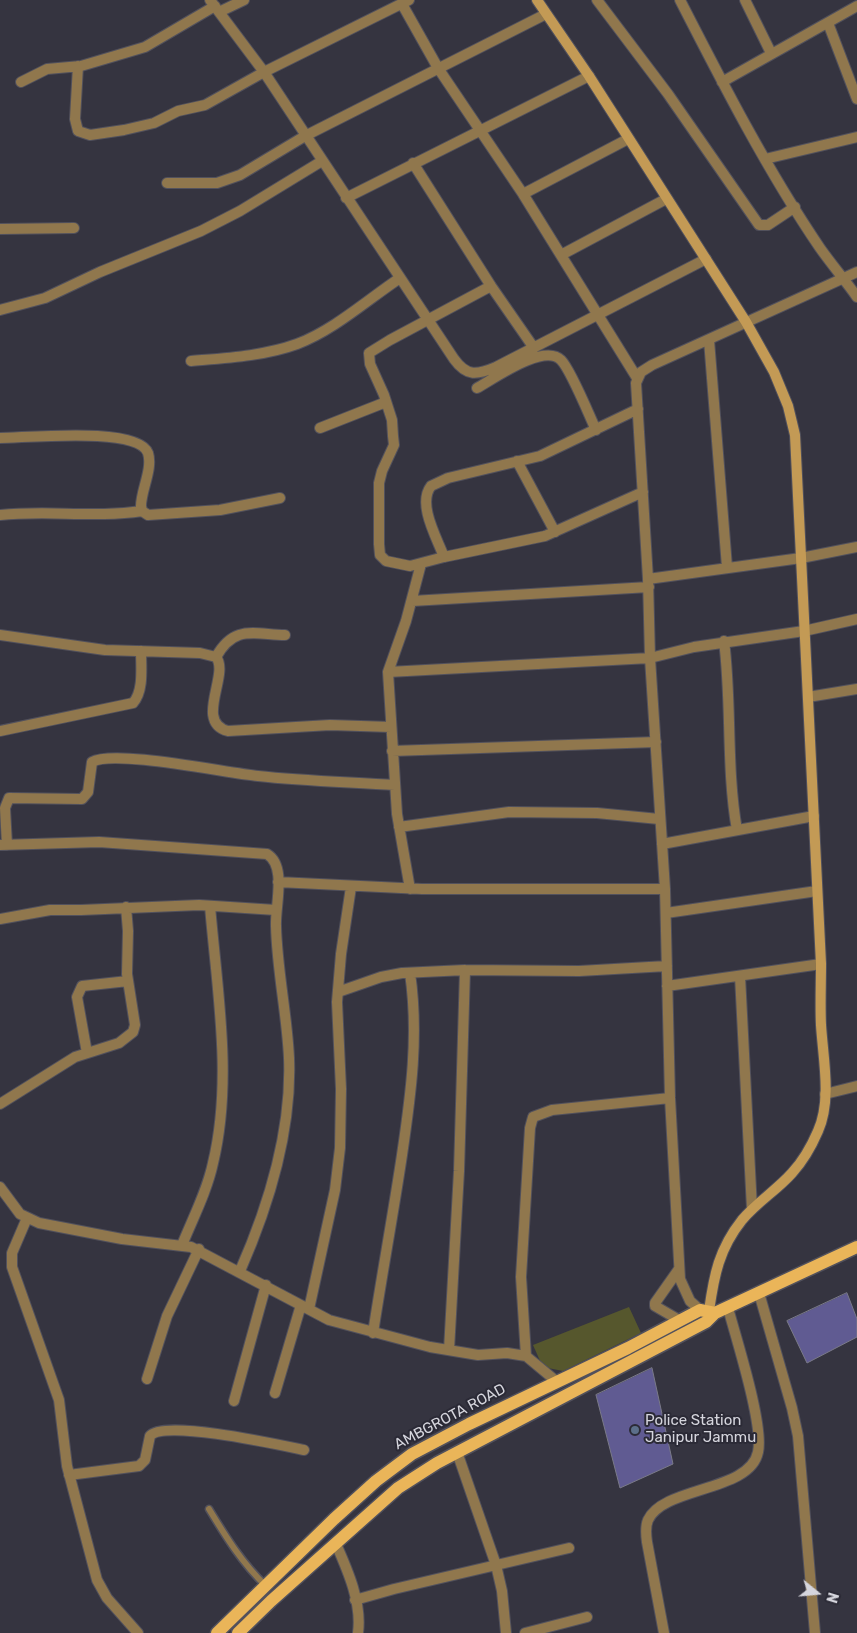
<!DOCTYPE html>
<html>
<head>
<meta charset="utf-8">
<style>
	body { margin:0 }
	#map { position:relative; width:857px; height:1633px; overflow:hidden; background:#353440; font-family:Rubik,sans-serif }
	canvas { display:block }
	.north { position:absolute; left:792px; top:1568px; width:50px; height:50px; -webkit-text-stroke:4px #2b2a36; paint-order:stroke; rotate:107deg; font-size:14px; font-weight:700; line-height:20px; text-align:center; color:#d5d5dd }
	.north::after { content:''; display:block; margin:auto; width:18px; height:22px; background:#d5d5dd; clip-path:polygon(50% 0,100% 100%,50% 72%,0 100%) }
</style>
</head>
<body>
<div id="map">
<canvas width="857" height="1633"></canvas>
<div class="north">N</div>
</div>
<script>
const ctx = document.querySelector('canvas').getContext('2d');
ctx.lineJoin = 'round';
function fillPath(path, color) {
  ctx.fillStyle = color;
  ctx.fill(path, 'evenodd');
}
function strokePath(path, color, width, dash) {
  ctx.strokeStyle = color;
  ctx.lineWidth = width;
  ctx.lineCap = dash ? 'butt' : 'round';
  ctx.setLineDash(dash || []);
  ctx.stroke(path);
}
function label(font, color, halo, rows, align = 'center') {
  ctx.font = font + ' Rubik,sans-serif';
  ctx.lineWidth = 4;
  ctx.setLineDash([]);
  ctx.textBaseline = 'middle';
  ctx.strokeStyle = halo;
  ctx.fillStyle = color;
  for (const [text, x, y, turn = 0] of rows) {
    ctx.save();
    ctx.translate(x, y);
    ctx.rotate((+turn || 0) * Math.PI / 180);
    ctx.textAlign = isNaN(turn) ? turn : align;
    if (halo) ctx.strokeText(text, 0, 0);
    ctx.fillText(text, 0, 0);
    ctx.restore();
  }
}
fillPath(new Path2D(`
	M629,1307L641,1333L563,1371L548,1368L541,1363L533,1345Z`), '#56572d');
const building = new Path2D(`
	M847,1293L857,1319V1337L807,1363L787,1321Z
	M652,1368L673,1464L620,1488L596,1395Z`);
fillPath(building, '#605b92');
strokePath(building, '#7a7a88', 1);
const lane = new Path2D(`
	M209,1509C226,1537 242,1563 266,1586`);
const street = new Path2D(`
	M210,0L264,72L454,359C467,377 477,375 496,367L706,259
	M597,0L668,94L759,225H768L795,207
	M680,0C723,84 767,170 820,248C832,265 845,280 857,297
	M745,0L771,53
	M402,4L438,68L523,194L637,378
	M219,12L244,0
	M828,23L857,99
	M78,66L75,119L78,131L90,135L124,130L154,123L178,111L205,105L264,72L409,0
	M21,82L47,69L81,66L145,47L215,6
	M722,82L857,6
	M765,159L857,137
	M413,163L491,286L534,348
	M167,183H217L240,175L305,136L546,14
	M523,194L628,139
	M346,198L589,76
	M0,229L74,228
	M561,255L666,199
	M491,286L390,340L369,353L370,364L384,395L392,420L393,436L394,445L382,471L379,483V544L380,555L386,561L410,566L444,557L545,536L643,492
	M0,310L45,298L100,272L201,231L240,211L322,161
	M709,340L727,567
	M191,361C226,358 264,356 297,344C334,330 367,300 400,278
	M477,388C495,378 544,343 561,360C571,370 589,415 596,430
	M320,428L386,402
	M0,438C26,438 138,426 148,453C153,469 141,490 141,506L142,511L148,515L220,510L280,498
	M517,461L555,532
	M0,515C47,510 95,518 142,511
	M444,557C437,538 417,504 431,486L448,478L540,456L638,409
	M648,579L801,558L857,547
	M412,601L649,587
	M0,635L105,650L200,653L216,657C230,674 194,722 228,731L330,725L391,727
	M724,641C732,704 726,768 737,830
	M216,657C234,625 252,634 285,635
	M388,672L650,658L694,647L804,631L857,619
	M808,697L857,689
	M0,731L133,703C144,691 141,667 141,651
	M392,751L656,742
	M399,827L509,812L597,813L659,819
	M662,844L814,816
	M0,845L99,842L267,854C287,866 275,905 276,926C277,970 287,1014 289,1058C292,1131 269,1205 240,1271
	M7,845L5,808L9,798L82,799L88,792L92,762C114,749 226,773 258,776C303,781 349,782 395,785
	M278,882L422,889H665
	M410,889L397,814L388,672L406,621L421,564
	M666,913L817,891
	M0,919L50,910H81L199,905L276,910
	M740,976L752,1209
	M667,986L821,964
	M338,992L381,977L402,973L465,970L579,971L667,966
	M87,1053L77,997L82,986L128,981
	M825,1094L857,1086
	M0,1104L75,1057L119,1043L133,1032L135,1025L127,974L128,931L126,907
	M0,1187L20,1214L39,1223L122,1239L191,1247L329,1320L430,1347L478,1355L507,1353L526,1356L556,1381
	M27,1218L12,1253V1267L59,1400L67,1466L97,1580L107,1598L138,1633
	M182,1245C193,1218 207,1191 213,1163C233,1080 217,990 210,906
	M759,1293L792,1408L798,1436L815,1633
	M309,1309L335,1190L340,1148L341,1089L337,1002L341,954L351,887
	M700,1310L690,1301L680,1279L670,1098L665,889L650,658L648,579L636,383L641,372L652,365L857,272
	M679,1320L655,1306V1303L679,1269
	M373,1333C382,1274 393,1215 402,1155C411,1094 419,1035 410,973
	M449,1350L459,1171L465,970
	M526,1356L521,1277L530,1128L533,1117L552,1110L670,1098
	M147,1379L167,1316L199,1249
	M275,1393L301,1305
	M234,1401L266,1285
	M457,1452L496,1565L502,1591L506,1633
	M69,1475L139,1466L145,1460L150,1436C163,1419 280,1445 304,1450
	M336,1544C348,1571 362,1603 358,1633
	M355,1600L394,1589L569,1548
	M525,1633L587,1617
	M664,1633L647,1542C646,1535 645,1527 648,1520C664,1486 750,1492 758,1452C764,1425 736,1338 728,1308`);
const secondary = new Path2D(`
	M537,0L589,76L746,322L774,372L788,406L795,435L821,964C821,984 820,1005 821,1025C823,1058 832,1100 818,1131C812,1145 803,1161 792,1173C777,1190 757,1202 742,1220C719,1249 714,1275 709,1311`);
const primary = new Path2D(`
	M217,1633L334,1519L376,1481L412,1454L469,1424L628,1348L700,1310L715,1313
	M238,1633L271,1601L398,1488L437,1463L706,1322L715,1313L857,1247`);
strokePath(lane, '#52515c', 9);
strokePath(street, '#52515c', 12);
strokePath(secondary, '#52515c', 12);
strokePath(primary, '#52515c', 15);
strokePath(lane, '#90774d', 6);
strokePath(street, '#90774d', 10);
strokePath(secondary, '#c39a55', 10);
strokePath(primary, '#eab559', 12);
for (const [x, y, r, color] of [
	[635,1430,5,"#5c6f8a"]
]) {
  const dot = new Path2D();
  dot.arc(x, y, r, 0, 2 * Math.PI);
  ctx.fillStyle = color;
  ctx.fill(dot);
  strokePath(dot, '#2b2a36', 2);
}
label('15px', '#d5d5dd', '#2b2a36', [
	["AMBGROTA ROAD",450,1417,-28]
]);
label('15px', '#d5d5dd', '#2b2a36', [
	["Police Station",645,1421],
	["Janipur Jammu",645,1438]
], 'left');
</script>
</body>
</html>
